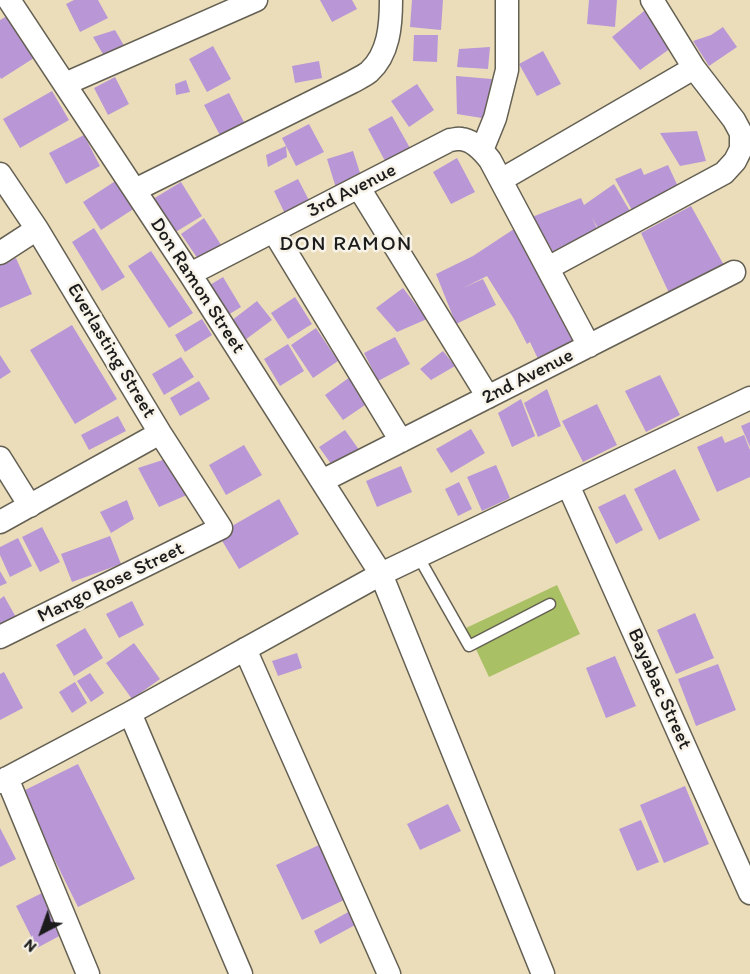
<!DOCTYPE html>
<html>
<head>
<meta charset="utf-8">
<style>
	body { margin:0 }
	#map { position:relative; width:750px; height:974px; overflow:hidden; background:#ebddba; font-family:Itim,sans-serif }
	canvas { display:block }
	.north { position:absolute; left:12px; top:902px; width:60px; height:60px; -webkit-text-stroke:4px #f7f3e8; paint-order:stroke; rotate:221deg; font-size:16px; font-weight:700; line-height:24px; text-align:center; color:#1c1c1c }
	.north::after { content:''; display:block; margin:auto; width:21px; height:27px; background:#1c1c1c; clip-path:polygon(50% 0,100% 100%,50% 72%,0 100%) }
</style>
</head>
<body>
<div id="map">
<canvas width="750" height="974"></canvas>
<div class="north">N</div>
</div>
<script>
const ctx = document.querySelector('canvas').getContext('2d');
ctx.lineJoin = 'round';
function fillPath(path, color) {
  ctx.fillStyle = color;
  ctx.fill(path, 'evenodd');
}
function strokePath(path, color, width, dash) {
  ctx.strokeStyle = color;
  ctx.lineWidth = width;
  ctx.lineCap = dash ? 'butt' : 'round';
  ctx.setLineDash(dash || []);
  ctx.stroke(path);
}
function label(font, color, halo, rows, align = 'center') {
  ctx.font = font + ' Itim,sans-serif';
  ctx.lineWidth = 5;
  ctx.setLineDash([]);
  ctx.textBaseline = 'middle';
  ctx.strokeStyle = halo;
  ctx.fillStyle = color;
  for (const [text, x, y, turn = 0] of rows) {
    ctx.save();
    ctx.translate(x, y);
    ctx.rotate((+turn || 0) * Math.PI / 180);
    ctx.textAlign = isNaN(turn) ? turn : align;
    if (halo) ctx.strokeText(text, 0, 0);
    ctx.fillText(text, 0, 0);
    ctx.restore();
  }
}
fillPath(new Path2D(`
	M557,585L580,634L489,677L466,628Z`), '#a9c065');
fillPath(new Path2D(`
	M74,0H98L108,18L80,32L66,4Z
	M320,0H352L357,9L332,22Z
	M412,0H443L441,30L410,27Z
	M589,0H617L615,27L587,24Z
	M649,7L671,48L640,70L612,37Z
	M7,16L34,58L1,79L0,77V20Z
	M723,27L737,47L709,66L693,41L711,35Z
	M115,30L126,49L104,56L93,37Z
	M414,35H438L437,62L413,61Z
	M213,46L231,79L207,92L189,59Z
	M490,47L488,69L457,67L459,49Z
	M543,51L561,84L537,96L519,64Z
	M319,61L322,78L295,83L292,66Z
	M456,76L492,79L488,119L457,114Z
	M115,77L129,104L108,115L94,88Z
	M186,80L190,92L176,95L175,84Z
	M417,84L434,110L409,127L391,101Z
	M52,91L69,120L20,148L3,119Z
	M229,93L246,126L222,139L204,105Z
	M392,116L410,148L385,161L368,129Z
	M309,124L324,152L296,166L282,138Z
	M697,131L706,161L680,166L660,133Z
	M84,135L100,166L66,184L49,153Z
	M286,146L287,157L268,167L266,155Z
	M353,151L362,179L336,188L327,159Z
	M457,158L475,192L451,204L433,172Z
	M668,165L681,193L633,212L615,179L641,168L644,175Z
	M298,179L312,206L287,218L274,191Z
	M117,180L135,208L101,230L83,202Z
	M181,182L202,216L174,233L153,199Z
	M614,184L634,218L601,233L592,218L597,228L555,255L532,217L581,198L584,205Z
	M691,206L725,267L670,295L641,233Z
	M204,218L223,248L200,262L181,234Z
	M517,227L578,341L539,361L530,342L527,344L514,319L487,276L463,288L483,279L496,305L456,324L436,274L473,256Z
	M94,228L125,277L102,291L72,242Z
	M151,251L193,313L169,328L128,266Z
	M16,258L32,294L0,308V265Z
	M223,277L241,307L228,315L210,285Z
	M403,288L427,319L397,332L376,308Z
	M295,297L312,324L288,339L271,313Z
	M257,301L272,320L245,340L231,321Z
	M202,319L212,335L185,352L175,335Z
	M72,325L117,399L75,424L30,350Z
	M316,328L338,361L313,378L291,345Z
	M395,337L410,364L378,381L364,353Z
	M288,344L304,371L280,386L264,359Z
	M443,351L455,366L431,380L420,369Z
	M0,355L11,372L0,379Z
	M181,357L194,377L164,395L152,374Z
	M660,375L680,415L646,432L625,391Z
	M350,377L368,403L343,420L325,395Z
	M199,381L210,399L180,416L170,398Z
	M547,389L561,426L538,437L524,403Z
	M521,399L535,436L512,447L498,413Z
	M597,404L617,445L583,462L562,421Z
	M118,416L126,431L89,450L81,435Z
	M750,422V447L741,426Z
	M471,429L485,453L451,473L436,449Z
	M345,430L362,454L334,468L319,447Z
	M744,435L750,450V477L717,492L697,447L722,436L725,443Z
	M244,445L262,475L226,495L209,465Z
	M172,457L189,494L159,507L138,468Z
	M496,465L510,498L482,511L467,477Z
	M401,466L412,492L377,507L366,481Z
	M675,469L700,520L659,540L634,489Z
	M459,482L472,509L458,516L445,489Z
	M625,494L643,530L616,544L598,507Z
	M279,499L299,534L239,569L218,534Z
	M127,500L134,519L111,533L100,512Z
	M42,527L60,562L40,572L22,537Z
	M110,536L121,564L72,582L61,554Z
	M18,538L32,566L10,577L0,555V547Z
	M0,571L7,583L0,586Z
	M4,596L17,619L0,629V599Z
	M132,601L144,625L119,638L106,614Z
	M695,613L714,658L676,674L657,630Z
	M85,628L103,658L74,676L56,645Z
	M134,643L160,679L132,699L106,663Z
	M297,653L302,668L278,676L272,661Z
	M615,656L636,706L606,718L586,668Z
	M718,664L736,710L696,726L678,679Z
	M4,672L23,708L0,720V674Z
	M90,673L104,693L91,702L77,681Z
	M75,682L87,703L72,713L59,692Z
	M78,764L135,879L78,907L21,792Z
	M685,786L709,844L664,863L640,805Z
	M448,804L461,831L420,850L407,824Z
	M641,820L659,862L637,871L619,829Z
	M0,828L16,859L0,867Z
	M319,845L344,900L302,920L276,865Z
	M42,893L63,934L37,948L16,906Z
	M350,911L357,924L320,944L314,931Z`), '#b997d6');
const service = new Path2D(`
	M418,556L469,646L550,604`);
const minor = new Path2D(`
	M9,0L190,274L381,574L543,974
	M65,84L256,0
	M482,150L495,118L507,70V0
	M0,174L37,229L160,433L221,528L0,637
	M501,180L694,68
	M359,188L488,397
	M135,190L352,82C357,79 364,76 369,72C389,54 391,25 391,0
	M274,232L401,441
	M0,253L37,229
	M548,268L724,173L735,161L741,149V133L734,120L694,68L652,0
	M190,274L450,140C454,140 457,138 461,139C473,140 483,151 490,160L589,346
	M0,458L30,506
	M322,481L734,272
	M568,485L750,893
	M0,522L160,433
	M245,649L389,974
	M130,713L241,974
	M7,778L88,974
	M0,782L130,713L381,574L750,398`);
strokePath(service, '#646053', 13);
strokePath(minor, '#646053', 25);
strokePath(service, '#fff', 10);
strokePath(minor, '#fff', 22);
label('20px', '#1c1c1c', '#f7f3e8', [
	["3rd Avenue",352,191,-27],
	["Don Ramon Street",197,286,57],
	["Everlasting Street",111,351,59],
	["2nd Avenue",528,377,-27],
	["Mango Rose Street",111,583,-26],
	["Bayabac Street",659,689,66]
]);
ctx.letterSpacing = '1.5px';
label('21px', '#1c1c1c', '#f7f3e8', [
	["DON RAMON",346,245]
]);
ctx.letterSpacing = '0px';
</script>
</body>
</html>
